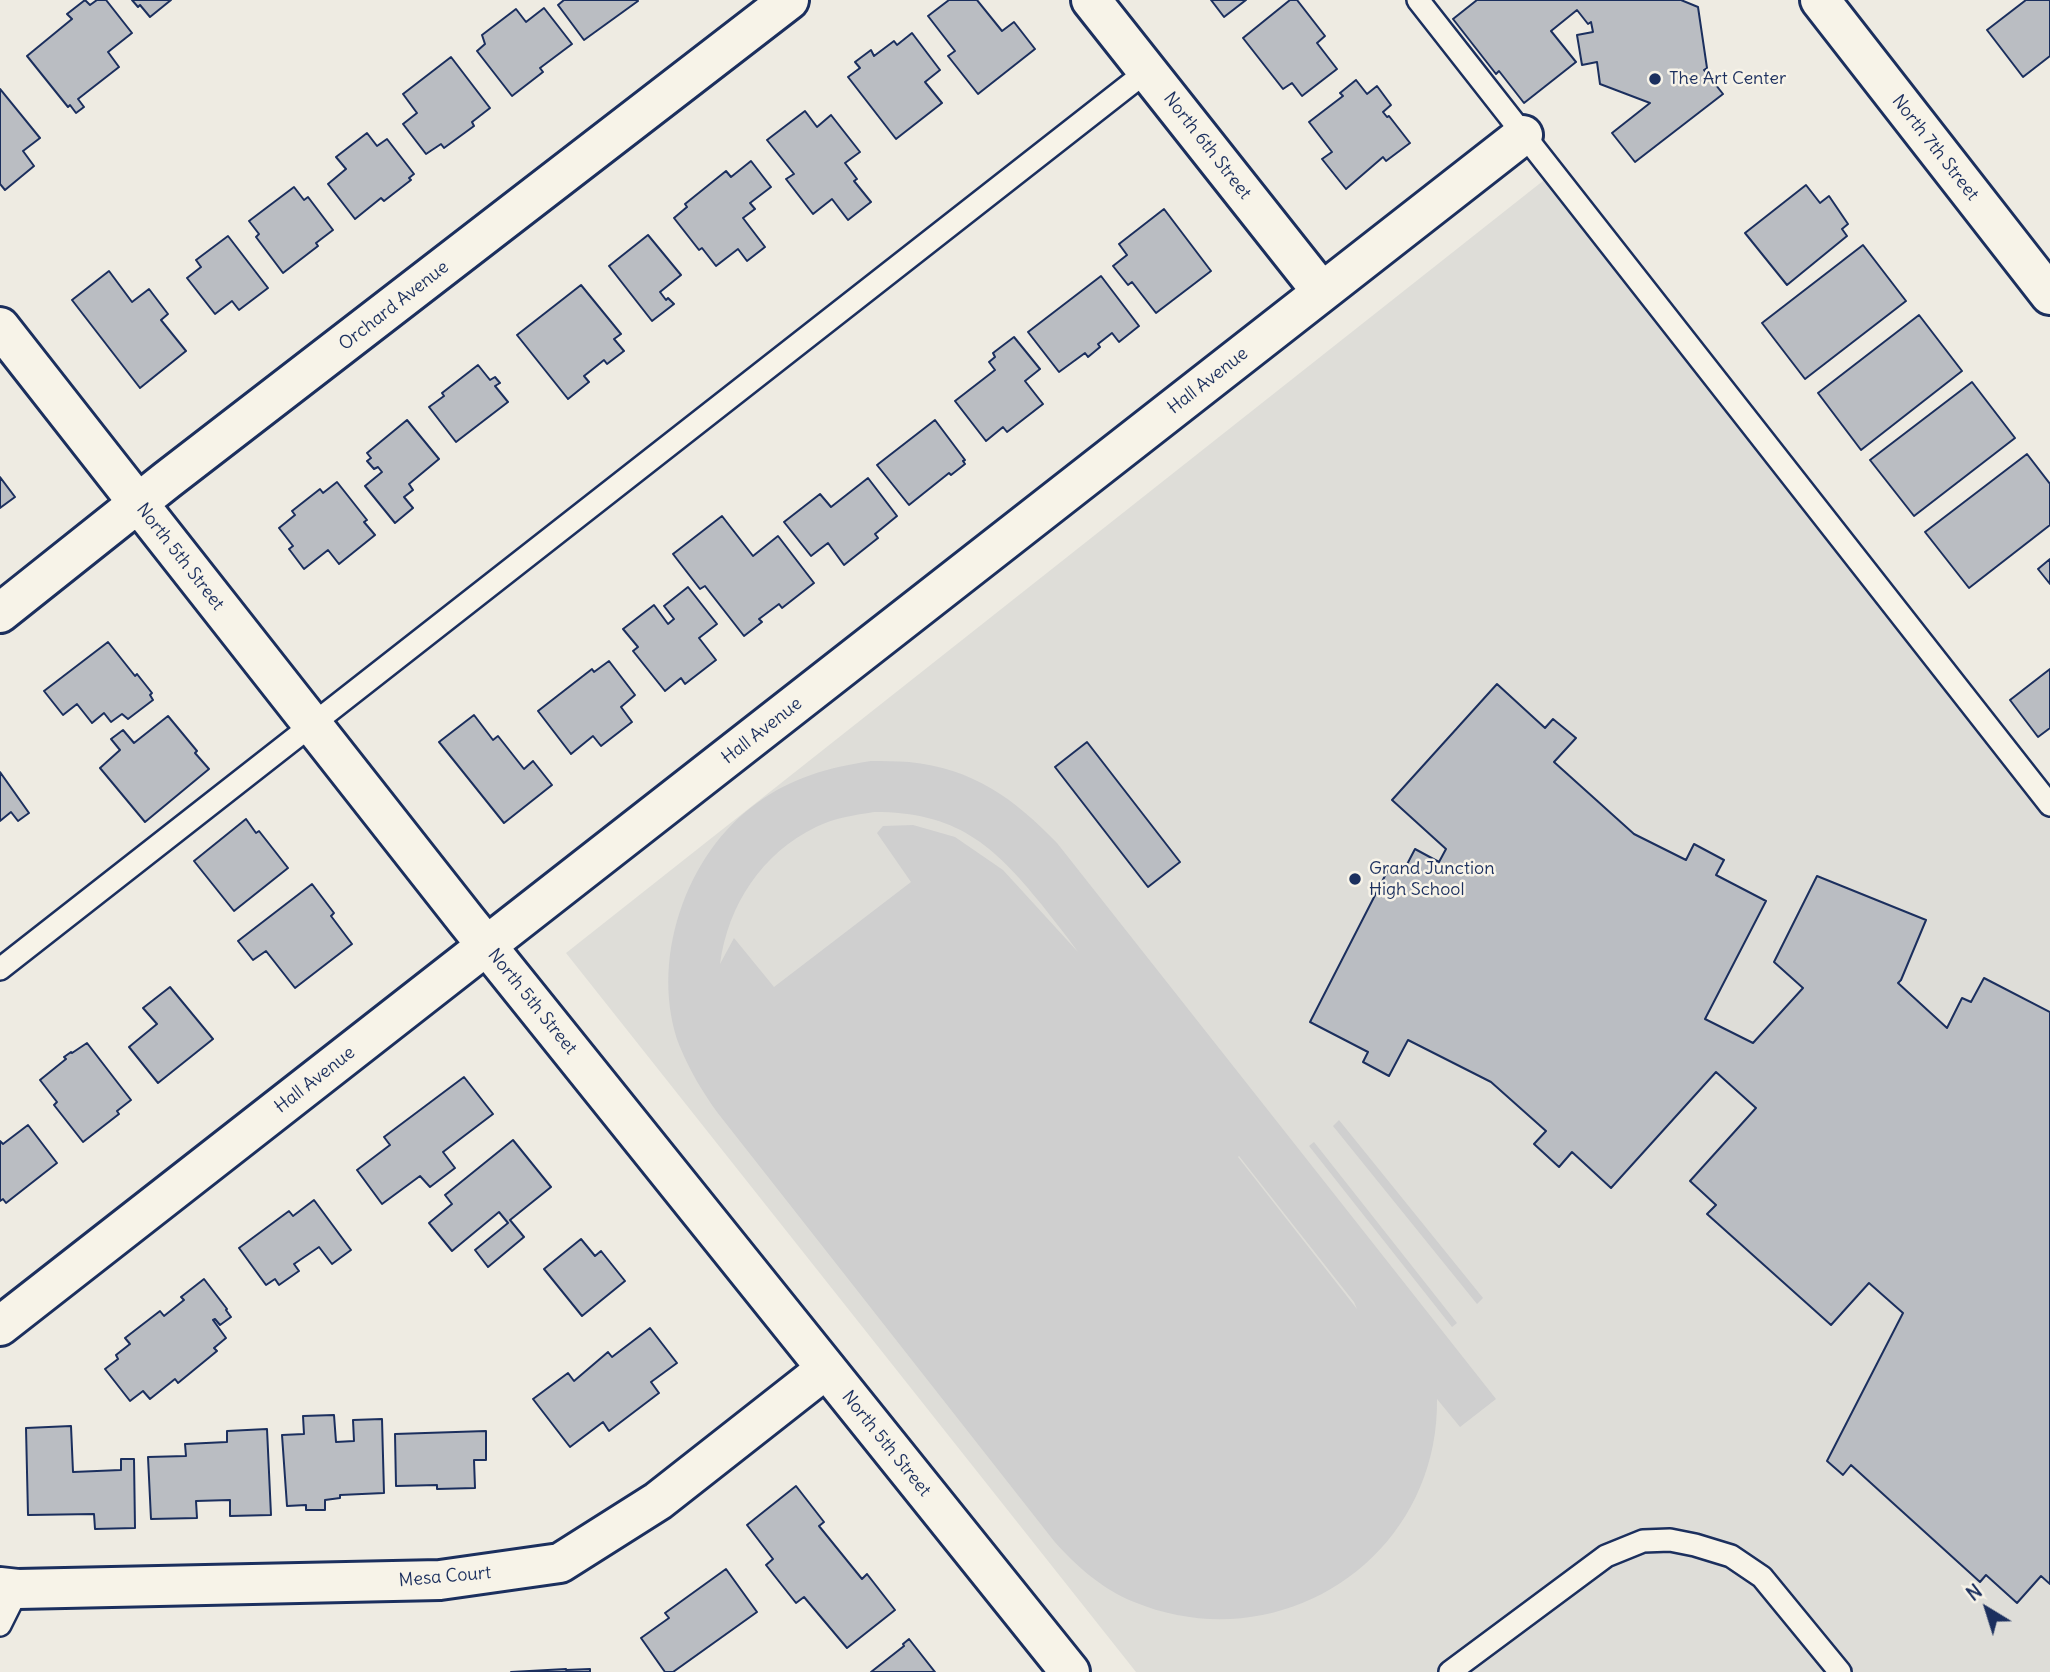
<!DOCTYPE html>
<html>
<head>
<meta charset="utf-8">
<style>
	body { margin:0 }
	#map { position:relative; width:2050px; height:1672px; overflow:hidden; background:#eeebe2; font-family:Delius,sans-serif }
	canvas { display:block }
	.north { position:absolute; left:1952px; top:1574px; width:70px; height:70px; -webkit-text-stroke:5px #f7f3e8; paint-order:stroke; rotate:322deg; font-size:19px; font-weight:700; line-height:28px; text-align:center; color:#1b2f5e }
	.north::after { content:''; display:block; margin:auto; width:24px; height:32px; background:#1b2f5e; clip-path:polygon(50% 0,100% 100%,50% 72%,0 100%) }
</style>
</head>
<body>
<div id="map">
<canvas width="2050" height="1672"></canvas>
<div class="north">N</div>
</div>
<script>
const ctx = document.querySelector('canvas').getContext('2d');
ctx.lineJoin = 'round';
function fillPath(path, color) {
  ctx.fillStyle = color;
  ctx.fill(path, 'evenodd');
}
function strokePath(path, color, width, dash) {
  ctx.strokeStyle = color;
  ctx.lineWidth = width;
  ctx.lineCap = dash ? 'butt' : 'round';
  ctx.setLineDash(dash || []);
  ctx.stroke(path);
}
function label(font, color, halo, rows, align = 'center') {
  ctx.font = font + ' Delius,sans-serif';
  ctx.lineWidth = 5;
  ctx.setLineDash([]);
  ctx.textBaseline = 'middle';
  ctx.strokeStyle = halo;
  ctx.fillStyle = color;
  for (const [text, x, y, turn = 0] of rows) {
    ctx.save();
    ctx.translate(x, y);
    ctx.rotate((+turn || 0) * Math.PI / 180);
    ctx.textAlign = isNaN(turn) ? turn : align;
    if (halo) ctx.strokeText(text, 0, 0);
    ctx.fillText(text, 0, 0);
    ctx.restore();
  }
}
fillPath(new Path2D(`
	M1553,173L2050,805V1672H1136L566,953Z`), '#deddd8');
fillPath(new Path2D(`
	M871,761C883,761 896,761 909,762C972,768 1015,799 1057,843L1496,1399L1460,1427L1437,1399C1439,1558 1280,1662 1134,1602C1102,1589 1076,1566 1054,1541L717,1112C702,1091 690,1071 680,1047C648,964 685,854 757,803C793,777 827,768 871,761ZM874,812C956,812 993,844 1042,905C1054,921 1067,936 1078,952L1003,870L955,837L913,825L883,826L877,833L911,882L774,987L734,938L720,964C728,905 762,853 816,827C834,818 855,815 874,812ZM1239,1156L1354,1302L1357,1309L1238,1157Z
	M1339,1120L1483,1298L1477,1304L1333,1126Z
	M1314,1142L1457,1323L1452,1327L1309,1146Z`), '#cfcfcf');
const building = new Path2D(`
	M85,0L90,5L97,0H106L132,33L108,52L119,67L78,99L84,107L76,113L70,105L68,107L27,56L72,19L67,14Z
	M132,0H171L150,17L140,5L138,7Z
	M564,0H637L638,1L584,40L558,5Z
	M949,0H977L1002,31L1014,22L1035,49L978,94L948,56L955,51L928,16Z
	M1211,0H1246L1224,17Z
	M1290,0H1297L1325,36L1317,43L1337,69L1302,96L1292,83L1283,89L1243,38Z
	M1477,0H1681L1698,7L1707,68L1704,70L1723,94L1635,162L1612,133L1650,103L1600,84L1597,62L1582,65L1577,35L1593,32L1591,22L1588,24L1577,10L1551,31L1576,62L1524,103L1499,71L1496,74L1453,19Z
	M2026,0H2050V56L2023,77L1987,30Z
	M544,8L572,44L540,68L543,72L512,96L477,51L485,44L482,35L516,9L526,22Z
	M912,33L940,70L925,82L942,103L896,139L848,77L860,68L855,62L871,50L874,56L894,41L897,45Z
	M451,57L490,108L472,122L474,126L444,148L441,144L426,154L403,124L417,113L403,94Z
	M1356,80L1367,94L1377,86L1391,105L1383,112L1387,117L1389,116L1410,143L1386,161L1383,157L1346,189L1322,159L1332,152L1309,122L1343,96L1340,93Z
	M0,89L40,138L23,151L34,166L5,190L0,184Z
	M805,111L817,127L831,115L860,152L845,163L857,179L854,181L871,202L848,220L832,199L813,214L786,179L794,174L767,140Z
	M367,133L377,146L387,139L414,174L409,178L411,180L384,201L381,198L355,219L328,184L346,169L336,157Z
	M751,161L771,187L750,203L755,209L743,218L765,247L747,261L738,249L716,266L702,248L699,250L674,218L687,207L685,204L726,171L731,177Z
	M1806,185L1820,203L1829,196L1848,224L1842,229L1847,236L1787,285L1745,233Z
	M294,187L304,200L308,197L333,230L316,243L318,246L283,273L256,237L259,234L249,221Z
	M1164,209L1211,271L1156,313L1132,282L1128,285L1113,266L1127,255L1119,244Z
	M648,235L681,275L660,292L666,300L668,298L674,304L652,321L609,266Z
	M228,236L268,288L239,310L232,301L215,314L187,278L201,267L196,260Z
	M1863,245L1906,301L1805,379L1762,323Z
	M109,271L132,302L149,289L168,314L161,320L186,351L140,388L72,300Z
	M1101,276L1139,326L1119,342L1112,333L1098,344L1100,347L1088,357L1085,353L1059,372L1028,332Z
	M581,285L621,334L614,339L624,351L607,364L604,360L584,376L589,382L568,399L517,335Z
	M1919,315L1962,371L1861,450L1818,393Z
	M1014,337L1040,369L1025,381L1043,404L1007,432L1003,427L986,441L955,401L995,370L989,362L995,357L993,353Z
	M478,365L490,380L495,377L500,383L495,386L508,402L456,442L429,407L444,396L442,393Z
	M1972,382L2015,438L1914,516L1870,460Z
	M407,420L439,459L409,484L413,490L404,497L413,508L395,523L365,486L382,472L378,467L374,469L367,461L371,458L367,453Z
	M935,420L965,460L963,461L965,464L951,475L949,473L909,505L877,465Z
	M2027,454L2050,484V525L1969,588L1925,532Z
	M0,477L15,497L0,508Z
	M868,478L897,516L875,534L878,538L844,565L828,543L811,556L784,522L820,494L831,507Z
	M337,482L367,520L364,522L375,535L339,564L328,550L304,569L289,549L293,546L279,528L295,515L292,511L320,489L323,493Z
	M722,516L753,556L778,536L814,583L782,608L779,604L759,619L762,622L744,636L705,586L700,589L673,554Z
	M2050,559V584L2038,569Z
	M688,587L717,624L699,638L716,660L685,684L681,678L665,691L633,651L638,647L623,629L654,605L668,624L674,619L664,606Z
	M108,642L135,676L137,674L152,693L150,695L153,700L128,719L122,714L111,722L104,713L92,723L77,704L63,715L44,691Z
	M609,661L635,695L621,707L632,722L601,746L593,736L571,754L538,711L592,669L594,672Z
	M2050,669V728L2038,737L2010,700Z
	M1497,684L1545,728L1553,719L1576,738L1554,762L1634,834L1686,860L1694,844L1724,860L1716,875L1766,901L1705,1019L1753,1043L1803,988L1774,962L1817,876L1926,920L1901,980L1898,983L1947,1028L1962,998L1971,1002L1984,978L2050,1012V1584L2041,1576L2017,1603L1986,1575L1980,1582L1851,1465L1843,1475L1827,1461L1903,1313L1869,1283L1831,1325L1707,1214L1716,1205L1690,1181L1756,1108L1716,1072L1611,1188L1572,1152L1559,1167L1534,1144L1546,1131L1491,1082L1408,1040L1389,1076L1363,1062L1368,1052L1310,1022L1389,868L1402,874L1415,849L1439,862L1446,849L1392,800Z
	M474,715L493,740L498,736L524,769L533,761L552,785L504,823L439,742Z
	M168,716L197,751L195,753L209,769L145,822L100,768L120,750L111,739L123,730L134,743Z
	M1087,742L1180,862L1148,887L1055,767Z
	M0,772L29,813L18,821L11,812L0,821Z
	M246,819L256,833L259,831L288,868L234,911L194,861Z
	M312,884L334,913L331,916L352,944L295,988L266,951L253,960L238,941Z
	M170,987L213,1039L158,1083L129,1047L157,1024L143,1008Z
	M87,1043L131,1100L117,1111L119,1114L83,1142L54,1105L57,1102L40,1080L66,1059L64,1057L71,1052L72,1053Z
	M464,1077L493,1114L443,1152L455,1168L430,1187L420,1176L382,1204L357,1170L390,1145L384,1137Z
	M28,1125L57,1163L6,1203L3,1199L0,1201V1141L3,1144Z
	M513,1140L551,1187L510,1220L524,1237L488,1267L475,1250L508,1223L499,1212L452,1251L429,1223L452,1204L445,1195Z
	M314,1200L351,1250L332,1264L319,1247L294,1264L299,1271L279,1285L275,1279L266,1285L239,1248L289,1211L293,1216Z
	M581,1239L595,1256L601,1251L625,1281L582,1316L544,1269Z
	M204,1279L227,1309L226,1310L231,1317L220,1325L215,1319L213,1320L226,1338L214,1348L217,1351L178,1383L175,1379L150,1399L143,1391L130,1401L105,1369L118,1359L116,1355L130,1344L125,1338L160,1311L164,1316L184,1300L181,1297Z
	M650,1328L677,1363L651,1382L659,1393L609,1431L603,1422L570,1447L533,1399L568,1373L574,1381L608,1352L612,1357Z
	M334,1415L336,1442L354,1441L353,1420L382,1419L384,1493L340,1495V1498L325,1500V1510H306V1505L287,1506L282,1435L304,1434L303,1416Z
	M71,1426L73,1472L121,1470V1459H134L135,1528L95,1529L94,1514L28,1515L26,1428Z
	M267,1429L271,1515L230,1516V1500L196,1501L197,1518L151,1519L148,1457L186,1456L185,1444L227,1442V1431Z
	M486,1431V1460H474L475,1488L437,1489V1485L396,1486L395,1434Z
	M796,1486L824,1522L819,1526L862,1579L867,1574L895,1610L847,1648L804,1597L796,1603L766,1565L773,1559L747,1525Z
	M726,1569L757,1612L673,1672H665L641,1638L669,1618L665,1613Z
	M909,1639L935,1672H871L904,1646L903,1644Z
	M566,1669V1670L590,1669V1672H511Z`);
fillPath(building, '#babdc2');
strokePath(building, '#1b2f5e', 2);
const service = new Path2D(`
	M1418,0L2050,805
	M0,969L1147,71
	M0,1625L18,1589
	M1450,1672L1606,1556L1643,1541L1670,1540L1695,1545L1731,1556L1762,1577L1840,1672`);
const minor = new Path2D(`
	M1091,0L1322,292
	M0,327L138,503
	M0,1326L1523,135
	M0,1587L18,1589L440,1580L560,1563L658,1501L826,1369`);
const tertiary = new Path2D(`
	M138,503L466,920L1070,1672
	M0,613L167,480L789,0`);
const secondary = new Path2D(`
	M1820,0L2050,295`);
strokePath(service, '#1b2f5e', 26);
strokePath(minor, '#1b2f5e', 44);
strokePath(tertiary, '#1b2f5e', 44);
strokePath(secondary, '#1b2f5e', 44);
strokePath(service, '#f7f3e8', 21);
strokePath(minor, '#f7f3e8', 38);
strokePath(tertiary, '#f7f3e8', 38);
strokePath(secondary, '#f7f3e8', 38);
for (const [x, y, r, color] of [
	[1655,79,7,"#1b2f5e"],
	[1355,879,7,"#1b2f5e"]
]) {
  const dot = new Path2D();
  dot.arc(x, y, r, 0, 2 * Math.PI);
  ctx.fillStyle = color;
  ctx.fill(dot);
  strokePath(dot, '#f7f3e8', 2.5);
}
label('18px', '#1b2f5e', '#f7f3e8', [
	["The Art Center",1669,79],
	["Grand Junction",1369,869],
	["High School",1369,890]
], 'left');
label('18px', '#1b2f5e', '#f7f3e8', [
	["North 6th Street",1207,146,52],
	["North 7th Street",1935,148,52],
	["Orchard Avenue",394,306,-38],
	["Hall Avenue",1208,381,-38],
	["North 5th Street",180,557,52],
	["Hall Avenue",762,731,-38],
	["North 5th Street",532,1002,51],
	["Hall Avenue",315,1080,-38],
	["North 5th Street",886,1444,51],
	["Mesa Court",445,1577,-5]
]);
</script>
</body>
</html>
